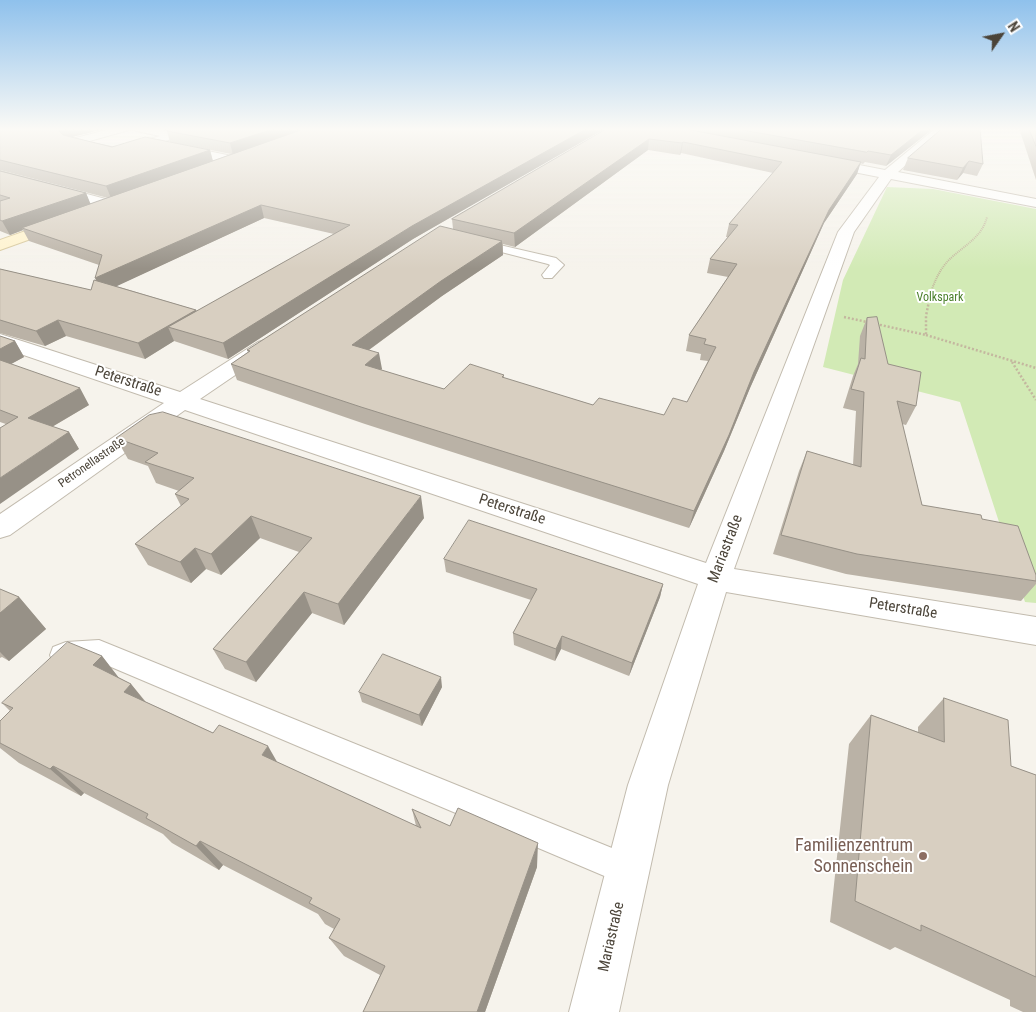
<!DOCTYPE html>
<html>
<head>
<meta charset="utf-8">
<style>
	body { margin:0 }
	#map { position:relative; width:1036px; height:1012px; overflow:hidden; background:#f6f3ec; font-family:"Roboto Condensed",sans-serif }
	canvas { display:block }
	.north { position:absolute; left:976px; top:10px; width:50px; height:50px; -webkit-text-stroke:4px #fff; paint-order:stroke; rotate:57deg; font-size:14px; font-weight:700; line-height:20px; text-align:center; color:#4b4439 }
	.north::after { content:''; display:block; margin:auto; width:18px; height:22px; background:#4b4439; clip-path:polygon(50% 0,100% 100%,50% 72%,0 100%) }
</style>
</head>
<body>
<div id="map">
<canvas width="1036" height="1012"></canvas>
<div class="north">N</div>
</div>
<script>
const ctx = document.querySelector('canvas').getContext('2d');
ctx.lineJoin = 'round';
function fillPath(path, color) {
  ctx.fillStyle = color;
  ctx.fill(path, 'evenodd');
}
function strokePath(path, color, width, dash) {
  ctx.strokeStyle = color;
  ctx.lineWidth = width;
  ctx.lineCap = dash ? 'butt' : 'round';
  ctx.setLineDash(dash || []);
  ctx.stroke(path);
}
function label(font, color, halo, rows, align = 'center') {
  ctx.font = font + ' "Roboto Condensed",sans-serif';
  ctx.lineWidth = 4;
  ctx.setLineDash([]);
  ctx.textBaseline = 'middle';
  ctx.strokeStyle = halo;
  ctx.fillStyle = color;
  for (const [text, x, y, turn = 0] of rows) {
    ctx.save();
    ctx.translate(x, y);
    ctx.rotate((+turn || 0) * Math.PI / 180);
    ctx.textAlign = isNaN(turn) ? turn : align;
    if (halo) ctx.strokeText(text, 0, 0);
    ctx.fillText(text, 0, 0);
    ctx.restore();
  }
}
fillPath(new Path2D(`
	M887,187L933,189L1036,209V603L1025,602L960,402L823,367L843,280Z`), '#d2eab5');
const lane = new Path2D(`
	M478,240L556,258L564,265L552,278H544L542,275L550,265L548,264L474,245L472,243Z
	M99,640L639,859L644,870L639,881L628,886L97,661L62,666L53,663L50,655L53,647L66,642Z`);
const street = new Path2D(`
	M114,128H130L129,130L86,142L117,148L160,136L132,130L131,128H151L178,133L180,135L178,137L117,156L68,144L66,142L68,140Z
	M936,128H947L898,172L1036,199V207L891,179L854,232L734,569L1036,617V645L726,592L668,785L619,1012H569L628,785L698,584L185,410L10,535L0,538V514L164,403L0,347V334L180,392L258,342L265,340L272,342L275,346L272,350L200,399L706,563L838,232L879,177L823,166L817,162L823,158L885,170Z
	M174,144L232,156L238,160L232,164L170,151L168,148Z
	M0,171L117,202L119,205L117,208L112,209L0,179Z`);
const secondary = new Path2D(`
	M62,218L67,220L70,223L67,226L0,250V240Z`);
strokePath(lane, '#c2bbae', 2);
strokePath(street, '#c2bbae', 2);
strokePath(secondary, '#d6c79b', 2);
strokePath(new Path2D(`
	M931,292C935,280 941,267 951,258C965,245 982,237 987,217`), '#c4b79f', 2, [1, 1]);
strokePath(new Path2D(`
	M844,317L867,322
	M876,324L926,335V316L931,291
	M926,335L1036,368
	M1012,362L1036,400`), '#c4b79f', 2.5, [2, 2]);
fillPath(lane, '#fff');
fillPath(street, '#fff');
fillPath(secondary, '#fff3cd');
fillPath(new Path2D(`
	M0,128H108L72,137L112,147L210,150L213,161L231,154L170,142L167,131L170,130L159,128H606L413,239L228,359L174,341L145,359L66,336L45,346L0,333V269L91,290L96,281L99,265L29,241L23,230L10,235L0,231V171L86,193L90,204L108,198L0,170ZM264,218L334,234L197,311L196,310L116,286Z
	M608,128H934L886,166L865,162L863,164L860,163L857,174L824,223L750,388L724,451L689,528L365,424L237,380L231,364L248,352L247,350L453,229L452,219ZM648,150L680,155L681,153L773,173L729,224L726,237H728L710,259L707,273L728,277L689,335L686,351L701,354L700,360L708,361L687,402L664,415L593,405L504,378V375L444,389L381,370L382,369L369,350L442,296L503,255V244L515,247Z
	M943,128L983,164L977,176L963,173L957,180L903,170L908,158Z
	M1019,128H1036V180Z
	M867,318L888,364L916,406L906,425L902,424L922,505L982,519L1036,575V584L1021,601L846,574L773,554L799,471L807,451L853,465L856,411L843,408L853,376L858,364L860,336Z
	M0,336L15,341L24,357L11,364L89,405L52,427L69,432L79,449L0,422Z
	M116,438L424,518L344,625L312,613L256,682L225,669L213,649L299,552L260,538L221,575L206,569L191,583L148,565L135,544L181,506L175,494L179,491L156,483L148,466L128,459Z
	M444,559L663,584L660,597L629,676L561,649L555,661L514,645L513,633L531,600L446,572Z
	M0,589L19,597L46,629L9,661L2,657L0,658Z
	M102,656L118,677L131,684L146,702L416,826L412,809L537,867L485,1012H363L380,975L344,956L329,938L334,929L325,924L318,914L223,865L219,870L172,843L163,834L84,793L81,796L19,763L0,748V721L10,711L2,703Z
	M442,687L422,726L362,702L359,692Z
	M944,698L1011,766L1036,775V1012H1023L1010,1006V1000L895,947L890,950L830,922L849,744L871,715L918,732V727Z`), '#bab2a6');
fillPath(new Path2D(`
	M63,128H108L68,138L64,142L59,131Z
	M276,128H309L233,155L230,143Z
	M588,128H606L413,239L228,359L223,343L412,226Z
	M925,128H934L886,166L891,155Z
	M649,139L648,150L515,247L514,233Z
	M683,142L681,153L680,155L682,143Z
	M210,150L213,162L111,198L106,186Z
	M969,161L963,173L957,180L963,168Z
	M861,162L857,174L824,223L750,388L724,451L689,528L694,511L754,372L829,210Z
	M86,193L91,205L22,228L23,230L10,235L2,221Z
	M261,205L264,218L102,293L95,278Z
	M502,241L503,255L442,296L355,360L352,345L441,281Z
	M196,310L202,325L168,327L174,341L145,359L138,343Z
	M58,320L66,336L45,346L36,331Z
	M15,341L24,357L0,370V349Z
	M379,353L382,369L368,381L365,365Z
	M80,388L89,405L38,435L28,418Z
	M69,432L79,449L0,504V478Z
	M421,496L424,518L344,625L338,604Z
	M251,516L260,538L221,575L211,554Z
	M195,548L206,569L191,583L180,562Z
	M663,584L660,597L629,676L632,663Z
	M304,592L312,613L256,682L246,662Z
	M19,597L46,629L9,661L0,652V613Z
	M562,636L561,649L555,661L556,649Z
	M102,656L126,687L93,665Z
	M441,677L442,687L422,726L419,715Z
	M131,684L154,713L124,692Z
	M268,746L284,774L262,755Z
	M53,766L84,793L81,796L50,769Z
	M200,841L223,865L219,870L196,846Z
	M538,843L537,867L485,1012H477Z`), '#979187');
const building = new Path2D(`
	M0,128H63L59,131L63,135L112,147L145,137L210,150L106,186L0,160Z
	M176,128H276L230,143L167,131Z
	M307,128H588L412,226L223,343L168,327L350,225L261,205L95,278L102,255L22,228Z
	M608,128H680L861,162L829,210L754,372L729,435L694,511L361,407L231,364L250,351L247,350L440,226L502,241L441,281L352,345L379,353L365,365L444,389L470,364L504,375L502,377L593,405L599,398L664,415L673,398L687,402L716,347L704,344L706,339L689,335L737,264L710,259L738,225L729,224L782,162L683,142L682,143L649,139L514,233L452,219Z
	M732,128H925L891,155L868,151L867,152Z
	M943,128H980L983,164L969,161L963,168L908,158Z
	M1029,128H1036V146Z
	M0,171L86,193L2,221L0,220V201L10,198L0,195Z
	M0,269L91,290L94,280L196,310L138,343L58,320L36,331L0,320Z
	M877,317L888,364L921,372L916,406L897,401L922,505L981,515L982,519L1018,526L1036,575V581L857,554L781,535L807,451L861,467L864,392L851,389L861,358L865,359L867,318Z
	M0,336L15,341L0,349Z
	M0,360L80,388L28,418L69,432L0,478V428L18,417L0,410Z
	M163,412L421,496L338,604L304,592L246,662L213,649L312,538L251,516L211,554L195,548L180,562L135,544L189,499L175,494L194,478L145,462L158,453L116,438L149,415Z
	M469,520L663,584L632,663L562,636L556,649L513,633L537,589L444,559Z
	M0,589L19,597L0,613Z
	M68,642L102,656L93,665L131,684L124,692L213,733L219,725L268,746L262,755L421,828L412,809L450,826L458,808L538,843L477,1012H363L385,966L329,938L340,919L309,903L312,898L200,841L196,846L146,818L148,814L53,766L50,769L0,743V721L13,708L2,703Z
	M383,654L441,677L419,715L359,692Z
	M944,698L1008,720L1011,766L1036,775V977L921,925V931L855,901L871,715L944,742Z`);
fillPath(building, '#d8cfc1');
strokePath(building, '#979187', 1);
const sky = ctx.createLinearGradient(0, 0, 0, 269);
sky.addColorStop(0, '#8fc1ec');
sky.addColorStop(0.48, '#fbfaf6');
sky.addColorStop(1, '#fbfaf600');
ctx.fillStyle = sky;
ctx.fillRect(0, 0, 1036, 269);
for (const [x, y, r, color] of [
	[923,856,5,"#8d6e63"]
]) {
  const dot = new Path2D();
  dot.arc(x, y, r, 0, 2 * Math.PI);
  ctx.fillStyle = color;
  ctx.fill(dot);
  strokePath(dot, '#fff', 2);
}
label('12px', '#4a7f2a', '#fff', [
	["Volkspark",940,298]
]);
label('12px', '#4b4439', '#fff', [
	["Petronellastraße",92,463,-35]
]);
label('15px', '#4b4439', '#fff', [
	["Peterstraße",128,382,18],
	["Peterstraße",512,510,18],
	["Mariastraße",726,549,-69],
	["Peterstraße",903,609,9],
	["Mariastraße",612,937,-77]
]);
label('18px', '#785e54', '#fff', [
	["Familienzentrum",913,846],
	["Sonnenschein",913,867]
], 'right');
</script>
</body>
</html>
